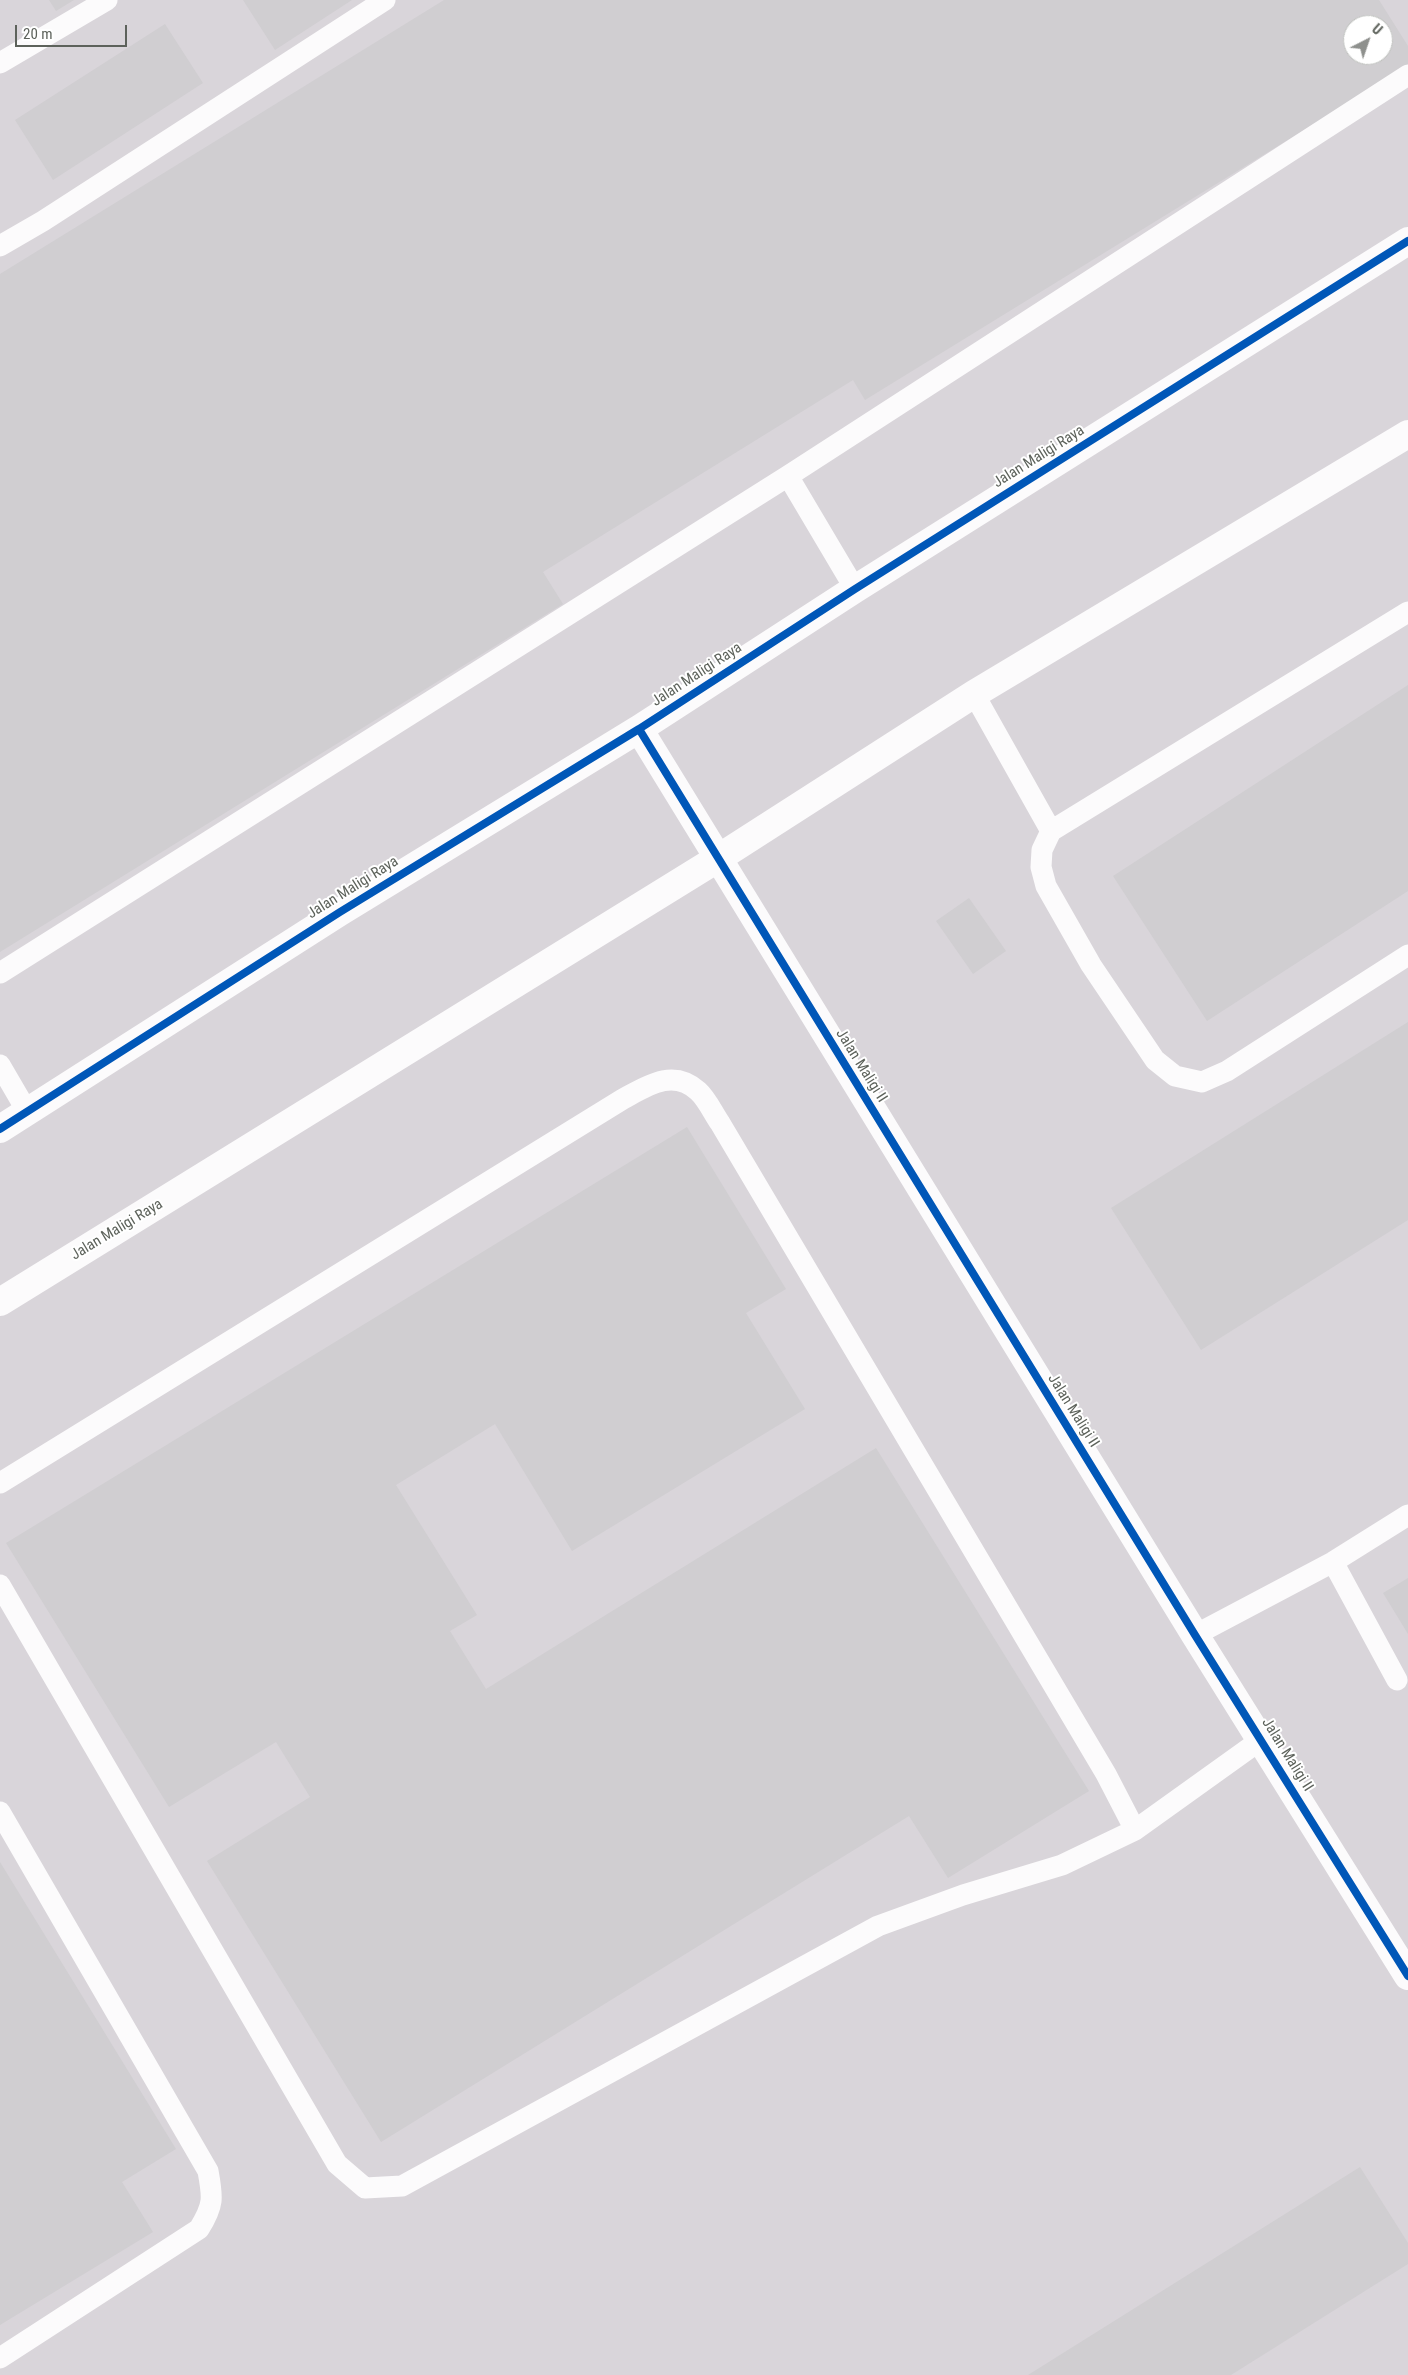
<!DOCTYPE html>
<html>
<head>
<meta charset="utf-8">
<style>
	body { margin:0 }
	#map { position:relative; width:1408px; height:2375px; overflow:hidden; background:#eae5ea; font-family:"Roboto Condensed",sans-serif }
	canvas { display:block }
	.north { position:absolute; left:1343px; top:15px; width:50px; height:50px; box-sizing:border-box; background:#fff; border:1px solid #bec0bd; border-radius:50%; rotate:41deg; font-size:14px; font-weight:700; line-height:20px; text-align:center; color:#5d625b }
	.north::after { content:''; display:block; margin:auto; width:18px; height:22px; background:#8e908d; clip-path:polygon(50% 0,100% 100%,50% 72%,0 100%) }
	.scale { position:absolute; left:15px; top:25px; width:112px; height:22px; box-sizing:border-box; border:2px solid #5d625b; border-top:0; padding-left:6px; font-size:15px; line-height:18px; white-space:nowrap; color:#5d625b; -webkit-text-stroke:4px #fff; paint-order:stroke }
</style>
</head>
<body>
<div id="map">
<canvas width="1408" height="2375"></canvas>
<div class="north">U</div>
<div class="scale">20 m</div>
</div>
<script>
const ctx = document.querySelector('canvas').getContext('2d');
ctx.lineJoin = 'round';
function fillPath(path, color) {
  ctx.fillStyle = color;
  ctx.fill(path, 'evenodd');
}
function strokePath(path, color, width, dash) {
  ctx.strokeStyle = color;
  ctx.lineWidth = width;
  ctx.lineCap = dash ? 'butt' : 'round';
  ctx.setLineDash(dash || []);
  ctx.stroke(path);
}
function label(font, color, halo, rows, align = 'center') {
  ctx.font = font + ' "Roboto Condensed",sans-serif';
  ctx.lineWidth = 4;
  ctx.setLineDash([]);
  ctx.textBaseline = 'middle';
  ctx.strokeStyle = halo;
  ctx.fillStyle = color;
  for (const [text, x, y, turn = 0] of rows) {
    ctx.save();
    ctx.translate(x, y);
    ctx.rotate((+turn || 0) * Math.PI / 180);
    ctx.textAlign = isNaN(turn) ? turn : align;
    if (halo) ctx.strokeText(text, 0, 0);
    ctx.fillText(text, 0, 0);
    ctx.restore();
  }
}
fillPath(new Path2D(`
	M0,0H1408V2375H0ZM1353,25H1383V55H1353Z`), '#d9d5da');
fillPath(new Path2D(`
	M49,0H74L56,11Z
	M243,0H352L275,50Z
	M444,0H1379L1408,46V66L865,400L853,380L543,572L563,604L0,952V274ZM1353,25H1383V55H1353Z
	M165,24L203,83L53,180L15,120Z
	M1408,685V891L1207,1021L1113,876Z
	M969,898L1006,951L973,974L936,921Z
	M1408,1022V1220L1201,1350L1111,1208Z
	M687,1127L786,1289L746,1313L805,1409L572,1551L495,1424L396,1485L477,1615L450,1631L486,1689L876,1448L1089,1791L948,1878L909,1816L381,2142L207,1861L310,1797L276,1742L169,1807L6,1543Z
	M1408,1578V1634L1383,1593Z
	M0,1862L176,2149L122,2182L153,2232L0,2325Z
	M1360,2167L1408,2243V2264L1231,2375H1028Z`), '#d0ced1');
strokePath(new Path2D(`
	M0,63L107,0
	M0,246L43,221L385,0
	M788,476L855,589
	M1408,612L1051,831L1042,850L1041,867L1046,886L1091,965L1155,1060L1175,1076L1202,1082L1227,1071L1408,955
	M974,694L1051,831
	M0,973L788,476L1408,75
	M0,1065L28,1113
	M0,1483L623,1099C647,1086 673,1068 698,1091C707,1099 713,1113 720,1123L1106,1774L1135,1830L1262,1739
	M1333,1562L1397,1680
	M0,1585L337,2164L365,2188L402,2186L878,1926L963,1895L1062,1865L1135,1830
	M1195,1635L1333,1562L1408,1515
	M0,1812L208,2171C213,2198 214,2205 199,2229L0,2358`), '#fcfbfc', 21);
strokePath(new Path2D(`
	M639,729L1195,1635L1408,1976
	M0,1129L340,912L639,729L855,589L1408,241
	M0,1302L717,859L974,694L1408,434`), '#fcfbfc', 28);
strokePath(new Path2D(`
	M639,729L1195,1635L1408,1976
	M0,1129L340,912L639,729L855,589L1408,241`), '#0057b8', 8);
label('15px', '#5d625b', '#fff', [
	["Jalan Maligi Raya",1039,457,-32],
	["Jalan Maligi Raya",697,675,-33],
	["Jalan Maligi Raya",353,888,-32],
	["Jalan Maligi II",861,1066,58],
	["Jalan Maligi Raya",117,1230,-31],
	["Jalan Maligi II",1073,1411,58],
	["Jalan Maligi II",1287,1755,58]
]);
</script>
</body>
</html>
